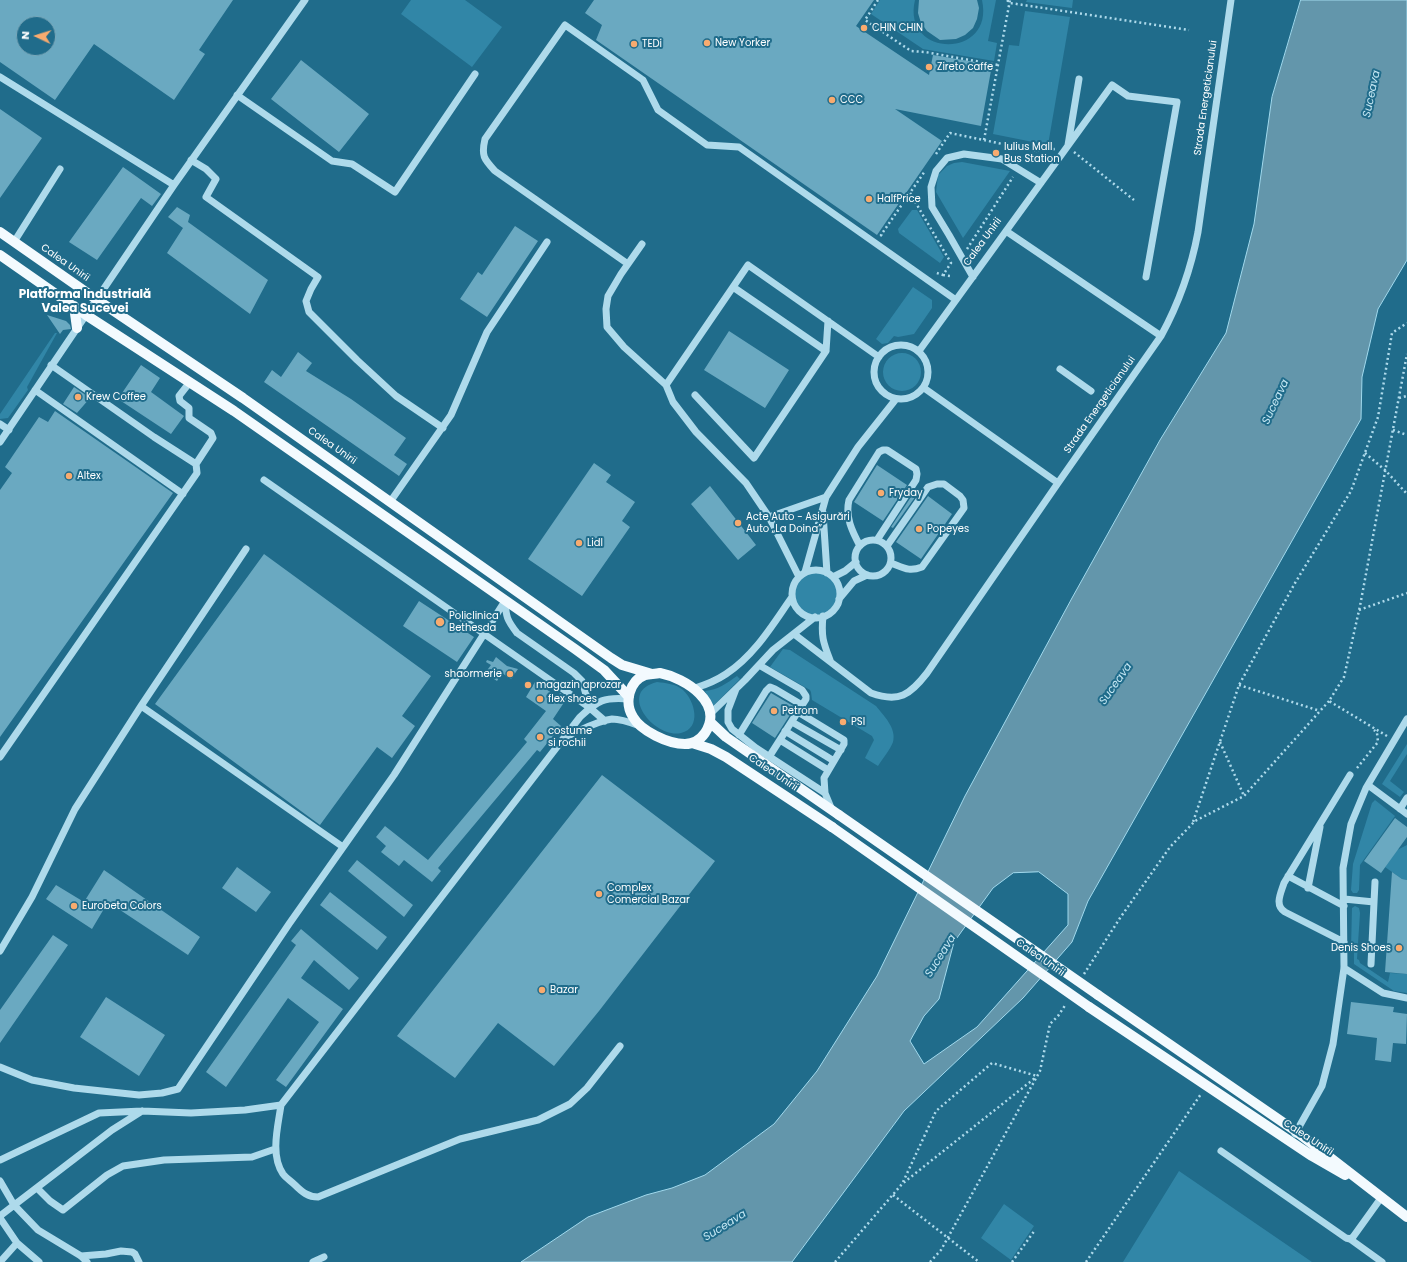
<!DOCTYPE html>
<html>
<head>
<meta charset="utf-8">
<style>
	body { margin:0 }
	#map { position:relative; width:1407px; height:1262px; overflow:hidden; background:#206c8b; font-family:Poppins,sans-serif }
	canvas { display:block }
	.north { position:absolute; left:16px; top:16px; width:40px; height:40px; box-sizing:border-box; background:#206c8b; border:1px solid #79a7b9; border-radius:50%; rotate:274deg; font-size:11px; font-weight:700; line-height:16px; text-align:center; color:#fff }
	.north::after { content:''; display:block; margin:auto; width:14px; height:18px; background:#f8ab6f; clip-path:polygon(50% 0,100% 100%,50% 72%,0 100%) }
</style>
</head>
<body>
<div id="map">
<canvas width="1407" height="1262"></canvas>
<div class="north">N</div>
</div>
<script>
const ctx = document.querySelector('canvas').getContext('2d');
ctx.lineJoin = 'round';
function fillPath(path, color) {
  ctx.fillStyle = color;
  ctx.fill(path, 'evenodd');
}
function strokePath(path, color, width, dash) {
  ctx.strokeStyle = color;
  ctx.lineWidth = width;
  ctx.lineCap = dash ? 'butt' : 'round';
  ctx.setLineDash(dash || []);
  ctx.stroke(path);
}
function label(font, color, halo, rows, align = 'center') {
  ctx.font = font + ' Poppins,sans-serif';
  ctx.lineWidth = 4;
  ctx.setLineDash([]);
  ctx.textBaseline = 'middle';
  ctx.strokeStyle = halo;
  ctx.fillStyle = color;
  for (const [text, x, y, turn = 0] of rows) {
    ctx.save();
    ctx.translate(x, y);
    ctx.rotate((+turn || 0) * Math.PI / 180);
    ctx.textAlign = isNaN(turn) ? turn : align;
    if (halo) ctx.strokeText(text, 0, 0);
    ctx.fillText(text, 0, 0);
    ctx.restore();
  }
}
fillPath(new Path2D(`
	M411,0H465L502,27L472,67L401,14Z
	M880,0H915C901,58 995,60 982,0H996L988,41L997,43L994,61L923,49L871,14Z
	M1027,0H1073L1072,8L1026,2Z
	M1025,11L1070,17L1048,145L993,134L1009,45L1019,46Z
	M962,162L1010,171L963,238L936,192L938,175L947,166L954,163Z
	M912,210H917L944,257L940,263L899,233L898,229Z
	M913,287L932,300V308L914,334L898,337L894,336L888,343L882,344L876,339Z
	M55,333H57L27,387L28,390L8,418L0,419V414Z
	M883 372a19 19 0 1 1 38 0a19 19 0 1 1-38 0Z
	M794 594a22 22 0 1 1 44 0a22 22 0 1 1-44 0Z
	M783,649L790,650L876,706C883,715 897,728 893,742C890,750 883,758 878,766L865,758L874,740L872,736L812,700L811,692L810,690L770,667Z
	M737,676L740,679L713,706L705,691C718,690 727,683 737,676Z
	M657,682C666,683 676,684 683,690C695,701 702,728 681,733C655,739 616,692 657,682Z
	M1407,744V754L1390,781L1404,792L1400,797L1382,784Z
	M1375,800L1395,816L1360,865L1359,890L1357,893H1353L1351,890L1353,864L1372,803Z
	M1407,845V880L1402,879L1385,867L1397,850Z
	M1355,906L1359,908L1360,913L1357,959L1359,960L1360,963L1388,982L1390,973L1407,974V993L1394,991L1354,964V951L1351,949L1352,908Z
	M1179,1171L1312,1262H1123Z
	M1004,1204L1034,1226L1011,1260L981,1238Z`), '#3186a7');
const water = new Path2D(`
	M1301,0H1407V260L1378,309L1362,377L1361,419L1088,901L1072,942L1023,998L904,1111L792,1262H521L588,1217L646,1195L672,1188L705,1175L774,1124L817,1071L877,976L965,796L1072,598L1160,440L1226,333L1254,224L1272,97ZM1039,872L1068,894V925L977,1027L924,1064L910,1041L924,1016L939,999L954,942L993,888L1013,873Z`);
fillPath(water, '#6396ab');
strokePath(water, '#a1d9ed', 1);
fillPath(new Path2D(`
	M0,0H233L199,50L205,54L174,100L94,44L55,100L0,62ZM24,24H48V48H24Z
	M594,0H874L856,26L929,75L933,55L992,65L981,126L895,109L942,141L877,235L596,40L602,25L585,13Z
	M919,0H977L979,8L977,19L973,28L965,35L956,39L940,40L927,31L921,23L918,13Z
	M301,60L369,114L339,152L271,99Z
	M0,109L42,138L0,198Z
	M123,167L161,194L152,206L141,198L97,260L69,242Z
	M177,207L190,215L188,222L268,280L250,314L167,253L183,228L168,217Z
	M515,226L538,241L487,317L460,299L478,272L482,275Z
	M47,315L66,321L70,325L71,329L63,330L60,334Z
	M729,331L789,370L765,408L704,370Z
	M298,352L312,363L306,371L351,399L406,438L394,455L407,464L399,476L264,382L272,370L281,377Z
	M141,365L160,378L151,392L184,416L171,434L118,399Z
	M74,387L90,398L77,413L63,404Z
	M55,411L173,493L0,737V490L12,473L5,467L39,417L48,422Z
	M594,463L611,475L606,482L635,502L622,521L630,527L582,596L528,559Z
	M877,465L907,485L883,521L854,502Z
	M710,486L756,545L738,560L691,504Z
	M915,491L918,493L893,528L891,527Z
	M928,496L952,514L921,559L896,542Z
	M264,554L431,676L402,716L415,726L392,758L377,747L320,825L155,704Z
	M419,601L474,637L457,662L403,626Z
	M496,657L507,666L518,669L511,679L502,673L497,681L485,673L491,665L486,662L487,660L493,662Z
	M535,682L558,697L560,693L567,698L553,719L561,726L540,752L537,750L438,868L441,871L432,882L404,860L399,866L381,852L386,846L376,837L385,826L428,860L527,742L524,739L546,711L526,697Z
	M771,693L795,707L775,738L752,723Z
	M602,775L715,861L599,1011L554,1066L498,1023L455,1078L397,1036Z
	M1395,818L1407,827V837L1381,873L1364,861Z
	M357,860L413,905L404,917L348,871Z
	M237,867L271,892L256,912L222,888Z
	M104,870L200,937L188,955L108,902L92,929L46,899L56,885L84,902Z
	M1392,872L1402,879L1407,880V974L1385,972Z
	M330,892L387,937L377,950L320,905Z
	M301,929L359,978L349,990L314,960L301,978L343,1009L286,1087L276,1080L319,1022L288,998L226,1087L206,1072L296,945L291,941Z
	M53,935L68,945L0,1043V1010Z
	M106,997L165,1035L139,1076L80,1037Z
	M1351,1002L1394,1007L1393,1012L1407,1014L1406,1044L1393,1043L1391,1062L1375,1060L1377,1038L1347,1034Z`), '#6aa9c1');
strokePath(new Path2D(`
	M878,0L865,20L911,51L925,52L998,65
	M1007,0L1010,3L1189,30
	M984,140L1010,0
	M1074,152L1134,200
	M936,154L950,133L1036,151L1055,149
	M1024,161L1036,151
	M910,193L951,263L943,275L934,272
	M882,236L881,235L925,171
	M967,249L1013,177
	M943,275L950,276
	M1399,398L1407,396
	M1393,430L1407,435
	M1365,453L1386,471L1407,494
	M1359,610L1407,593
	M1239,685L1320,711
	M1329,701L1244,796L1193,822L1239,685L1295,583L1351,491L1378,417L1392,333L1407,323
	M1387,736L1329,701L1344,677L1360,606L1407,354
	M1220,742L1244,796
	M1357,768L1378,742L1377,733L1374,730
	M1084,974L1120,918L1170,847L1195,821
	M903,1182L936,1111L992,1063L1037,1076
	M893,1195L979,1262
	M835,1262L902,1184L1035,1078
	M930,1262L941,1250L1040,1071L1050,1024L1058,1016L1066,1004
	M1012,1262L1035,1230
	M1086,1262L1201,1094`), '#aedaeb', 2.5, [2, 3]);
strokePath(new Path2D(`
	M0,77L174,185
	M237,95L332,161L352,164L395,192L475,74
	M1068,145L1079,79
	M191,160L206,169L216,179L206,197L318,277L311,289L306,301L309,312L357,360L396,396L443,428
	M1006,231L1161,336
	M14,242L60,169
	M642,244L621,274L608,296L606,309L607,327L624,347L666,385L673,402L696,432L746,483L769,517L799,577
	M628,264L495,171C484,159 481,156 485,139L565,25L643,80L658,110L707,145L739,147L956,300
	M973,277L949,235L932,207L931,187L936,171L947,158L964,154L1002,159L1041,183
	M733,287L748,265L879,357
	M874 372a27 27 0 1 1 54 0a27 27 0 1 1-54 0Z
	M919,351L1112,85L1128,96L1177,102L1146,277
	M1060,369L1091,391
	M190,382L179,396L180,401L189,408V418L211,433L213,438L196,464
	M666,385L733,287L826,351
	M924,388L1058,483
	M35,390L183,494
	M695,395L754,458L826,351L828,321
	M0,424L9,430
	M0,442L174,185L305,0
	M264,480L590,708L605,721
	M390,502L451,415L487,332L547,242
	M823,513L827,573
	M769,517L826,497
	M855 558a18 18 0 1 1 36 0a18 18 0 1 1-36 0Z
	M860,546C852,531 845,517 849,500L879,452L883,450H887L916,469L917,474L916,480L877,540
	M887,546L928,487L937,484H944L960,496L963,500L964,508L922,567C909,572 904,568 891,563
	M792 594a24 24 0 1 1 48 0a24 24 0 1 1-48 0Z
	M805,572L826,497L858,447L896,399
	M833,577L845,571L856,562
	M839,599L854,581L867,575
	M505,601C506,617 507,620 517,633L574,673L582,681L590,708
	M823,616C821,636 823,642 830,660
	M794,634L871,693C899,703 910,695 927,673L1058,483L1161,336C1179,303 1191,269 1198,232L1231,0
	M759,665L802,690L806,696V699L769,757
	M695,688C705,685 717,680 726,674C755,655 773,624 792,597
	M736,689L728,710V722L732,729L756,748L825,793L832,810
	M141,706L343,847
	M798,712L844,740V744L824,778L825,793
	M710,714L745,680L773,650L815,617
	M792,722L841,750
	M785,731L834,761
	M739,735L766,691L770,687L775,689L802,705
	M565,737C580,731 596,721 612,719C622,719 632,723 640,726
	M780,740L828,770
	M0,757L197,473L196,464L154,437L51,365
	M1368,785L1407,814
	M1400,809L1407,798
	M1288,876L1344,906
	M1308,888L1320,827
	M1344,899L1374,902
	M1344,942L1285,912C1274,905 1281,893 1284,883L1350,775
	M0,951L32,897L75,809L141,706L246,549
	M1371,964L1375,882
	M1344,968L1383,993L1407,998
	M0,1067L32,1080L74,1088L139,1095L162,1093L178,1089L289,924L394,775L505,601
	M281,1105C278,1126 270,1155 283,1174C286,1178 291,1181 295,1185C302,1192 308,1197 318,1197L460,1139L538,1120L570,1104L587,1088L620,1046
	M1295,1134L1322,1086L1333,1044L1344,968L1343,868L1351,824L1366,788L1407,719
	M1221,1151L1346,1238L1350,1239L1353,1237L1381,1198
	M0,1160L99,1113L142,1111L191,1113L245,1110L281,1105L580,717C598,700 604,697 629,699
	M0,1181L14,1205L38,1230L81,1256L87,1262
	M37,1188L50,1201L63,1210L107,1175L123,1166L164,1160L252,1157L275,1149
	M0,1216L112,1130L142,1111
	M0,1218L17,1243
	M1350,1239L1382,1262
	M81,1256L106,1254L121,1251L132,1252L135,1254L139,1262
	M0,1262L17,1243L39,1262
	M313,1262L324,1257`), '#aedaeb', 7);
strokePath(new Path2D(`
	M0,232L96,299L243,398L611,658L622,665L652,674
	M0,255L86,315L234,411L575,649L604,670L629,697
	M74,306L77,328
	M660,673C685,678 725,703 705,733C700,740 694,744 685,744C668,744 641,731 633,717C624,703 629,681 645,675C650,674 655,674 660,673Z
	M710,722L726,737L839,815
	M692,743L711,749L726,757L832,827
	M1098,995L1297,1132L1407,1217
	M1089,1007L1312,1156L1345,1175`), '#f3fafe', 10);
strokePath(new Path2D(`
	M839,815L1098,995
	M832,827L1089,1007`), '#f3fafe', 10);
for (const [x, y, r, color] of [
	[864,28,4,"#f8ab6f"],
	[707,43,4,"#f8ab6f"],
	[634,44,4,"#f8ab6f"],
	[929,67,4,"#f8ab6f"],
	[832,100,4,"#f8ab6f"],
	[996,153,4,"#f8ab6f"],
	[869,199,4,"#f8ab6f"],
	[78,397,4,"#f8ab6f"],
	[69,476,4,"#f8ab6f"],
	[881,493,4,"#f8ab6f"],
	[738,523,4,"#f8ab6f"],
	[919,529,4,"#f8ab6f"],
	[579,543,4,"#f8ab6f"],
	[440,622,5,"#f8ab6f"],
	[510,674,4,"#f8ab6f"],
	[528,685,4,"#f8ab6f"],
	[540,699,4,"#f8ab6f"],
	[774,711,4,"#f8ab6f"],
	[843,722,4,"#f8ab6f"],
	[540,737,4,"#f8ab6f"],
	[599,894,4,"#f8ab6f"],
	[74,906,4,"#f8ab6f"],
	[1399,948,4,"#f8ab6f"],
	[542,990,4,"#f8ab6f"]
]) {
  const dot = new Path2D();
  dot.arc(x, y, r, 0, 2 * Math.PI);
  ctx.fillStyle = color;
  ctx.fill(dot);
  strokePath(dot, '#206c8b', 1.5);
}
label('10px', '#fff', '#206c8b', [
	["CHIN CHIN",872,28],
	["New Yorker",715,43],
	["TEDi",642,44],
	["Zireto caffe",937,67],
	["CCC",840,100],
	["Iulius Mall",1004,147],
	["Bus Station",1004,159],
	["HalfPrice",877,199],
	["Krew Coffee",86,397],
	["Altex",77,476],
	["Fryday",889,493],
	["Acte Auto - Asigurări",746,517],
	["Auto „La Doina”",746,529],
	["Popeyes",927,529],
	["Lidl",587,543],
	["Policlinica",449,616],
	["Bethesda",449,628],
	["shaormerie",502,674,"right"],
	["magazin aprozar",536,685],
	["flex shoes",548,699],
	["Petrom",782,711],
	["PSI",851,722],
	["costume",548,731],
	["si rochii",548,743],
	["Complex",607,888],
	["Comercial Bazar",607,900],
	["Eurobeta Colors",82,906],
	["Denis Shoes",1391,948,"right"],
	["Bazar",550,990]
], 'left');
label('10px', '#fff', '#206c8b', [
	["Strada Energeticianului",1206,98,-82],
	["Calea Unirii",983,242,-54],
	["Calea Unirii",65,263,35],
	["Strada Energeticianului",1100,405,-55],
	["Calea Unirii",332,446,35],
	["Calea Unirii",773,773,34],
	["Calea Unirii",1040,958,35],
	["Calea Unirii",1308,1138,33]
]);
label('italic 11px', '#c7e9f5', '#206c8b', [
	["Suceava",1372,94,-78],
	["Suceava",1276,402,-65],
	["Suceava",1116,684,-55],
	["Suceava",941,956,-58],
	["Suceava",725,1226,-32]
]);
label('bold 12px', '#fff', '#206c8b', [
	["Platforma Industrială",85,295],
	["Valea Sucevei",85,309]
]);
</script>
</body>
</html>
